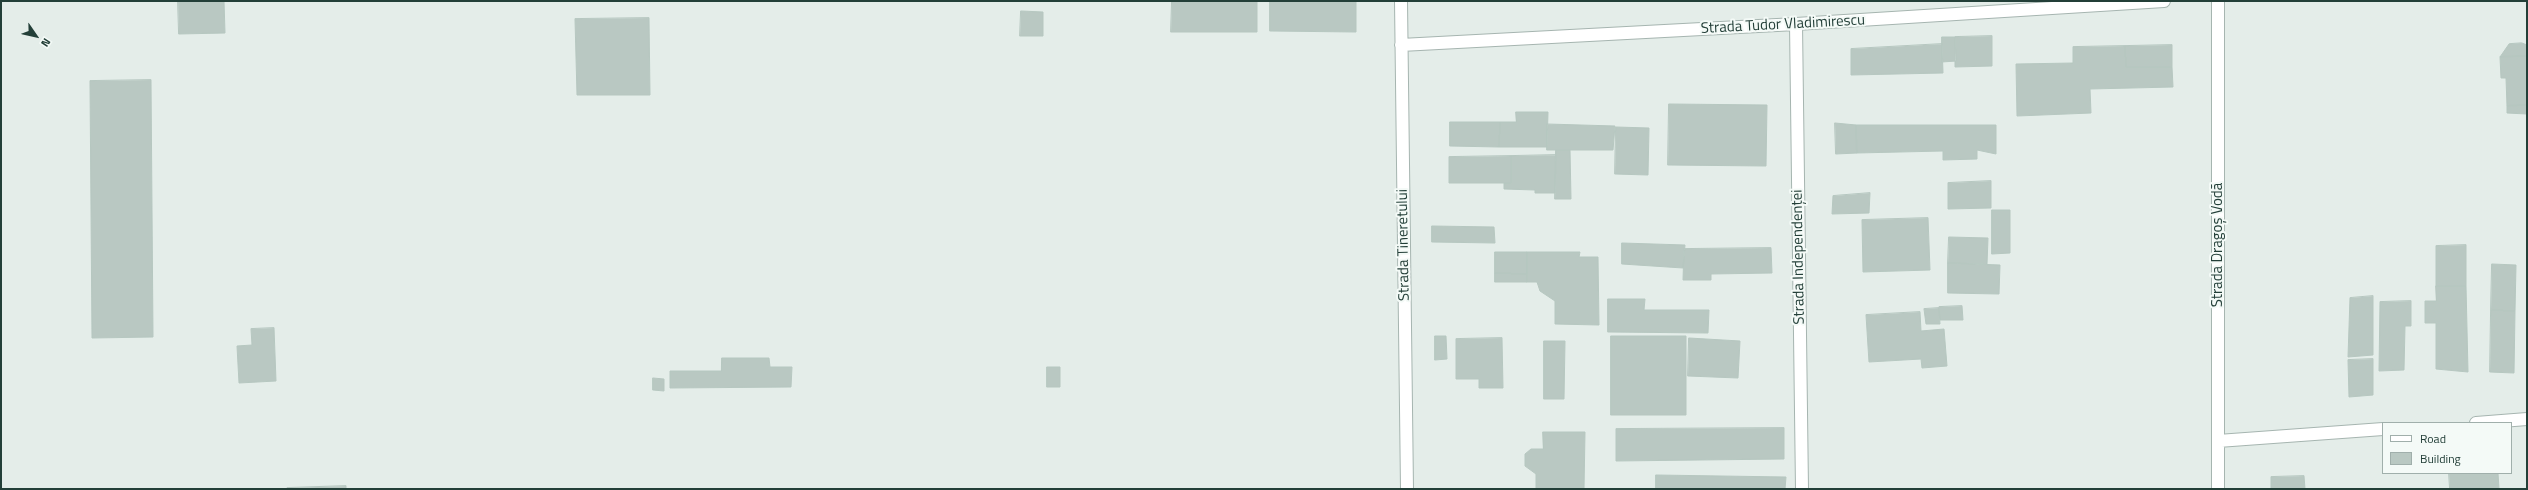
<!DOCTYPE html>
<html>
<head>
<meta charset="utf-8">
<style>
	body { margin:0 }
	#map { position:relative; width:2528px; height:490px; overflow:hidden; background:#e4ede9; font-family:"Titillium Web",sans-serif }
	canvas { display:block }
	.frame { position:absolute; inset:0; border:2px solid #233f38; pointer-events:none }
	.legend { position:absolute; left:2382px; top:422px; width:130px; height:52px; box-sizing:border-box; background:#f4faf7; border:1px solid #a0afab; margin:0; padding:5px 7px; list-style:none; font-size:12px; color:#233f38 }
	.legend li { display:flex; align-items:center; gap:8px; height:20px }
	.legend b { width:20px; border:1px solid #a0afab }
	.north { position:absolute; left:16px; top:16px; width:40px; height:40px; -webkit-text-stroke:3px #f4faf7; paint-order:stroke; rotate:124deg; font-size:11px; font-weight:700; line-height:16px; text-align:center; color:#233f38 }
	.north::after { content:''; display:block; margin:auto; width:14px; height:18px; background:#233f38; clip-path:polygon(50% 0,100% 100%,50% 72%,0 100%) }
</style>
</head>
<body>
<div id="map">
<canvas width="2528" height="490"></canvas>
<div class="frame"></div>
<ul class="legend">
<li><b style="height:5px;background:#fff"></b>Road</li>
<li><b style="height:11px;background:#b9c8c2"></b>Building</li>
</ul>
<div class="north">N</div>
</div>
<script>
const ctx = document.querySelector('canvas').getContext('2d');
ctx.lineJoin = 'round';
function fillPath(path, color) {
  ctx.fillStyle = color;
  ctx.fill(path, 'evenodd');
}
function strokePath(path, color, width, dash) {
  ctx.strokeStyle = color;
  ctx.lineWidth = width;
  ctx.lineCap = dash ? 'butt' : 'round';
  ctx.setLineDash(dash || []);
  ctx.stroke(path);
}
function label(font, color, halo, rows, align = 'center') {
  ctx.font = font + ' "Titillium Web",sans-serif';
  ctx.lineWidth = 4;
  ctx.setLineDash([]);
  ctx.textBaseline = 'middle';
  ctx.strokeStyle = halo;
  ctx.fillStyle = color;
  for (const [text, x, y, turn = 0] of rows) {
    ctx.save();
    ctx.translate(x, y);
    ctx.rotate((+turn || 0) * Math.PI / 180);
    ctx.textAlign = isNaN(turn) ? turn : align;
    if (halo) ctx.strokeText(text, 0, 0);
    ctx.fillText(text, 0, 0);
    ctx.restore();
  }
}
const building = new Path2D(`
	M178,1H224L225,33L179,34Z
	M1172,1H1257V32H1171Z
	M1270,1H1356V32L1270,31Z
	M1021,11L1043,12V36H1020Z
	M649,18L650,95H577L575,19Z
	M1992,36V66L1955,67V37Z
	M1942,37H1955L1956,61L1942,62Z
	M2522,43L2527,45V56L2500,57L2509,44Z
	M1942,44L1943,73L1851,75V49Z
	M2172,45V67H2126L2125,46Z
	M2125,46L2126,67H2172L2173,87L2090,89L2091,113L2017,116L2016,64L2073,63V47Z
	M2527,56V105L2507,106L2506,78H2501L2500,57Z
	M151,80L153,337L92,338L90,81Z
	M1669,104L1767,105L1766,166L1668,165Z
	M2527,105V114L2507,113V106Z
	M1516,112H1548L1547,147H1499L1500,122H1516Z
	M1450,122H1500L1499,147L1450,146Z
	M1835,123L1856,125L1857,153L1836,154Z
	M1547,124L1615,126L1613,150H1547Z
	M1856,125H1996V154L1977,150V159L1943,160V151L1857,153Z
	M1616,127L1649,128L1648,175L1615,174Z
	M1556,150H1570L1571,199H1555Z
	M1556,155L1555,193H1535V190L1504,189V183H1511V156Z
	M1511,156V183H1449V157Z
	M1991,181V208L1948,209V183Z
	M1870,193L1869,213L1832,214L1833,196Z
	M1992,210H2010V253L1992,254Z
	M1928,218L1930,270L1863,272L1862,220Z
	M1432,226L1494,227L1495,243L1432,242Z
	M1949,237L1988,238L1987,264L1948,263Z
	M1622,243L1685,245L1683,268L1622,264Z
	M2466,245V286H2436V246Z
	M1771,248L1772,273L1711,274V280H1683L1684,249Z
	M1495,252H1527V274L1495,273Z
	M1527,252H1580L1579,257H1598L1599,325L1555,324V301L1540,291L1537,282H1527Z
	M1948,263L2000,265L1999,294L1948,293Z
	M2492,264L2516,265L2515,311L2491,310Z
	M1495,273L1527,274V282H1495Z
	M2436,286H2466L2468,372L2436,369V323H2425V301H2436Z
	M2373,296V355L2348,357L2350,298Z
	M1608,299H1645L1644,310H1709L1708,333L1608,332Z
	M2411,301V326H2405L2404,370L2379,371L2380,302Z
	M1962,306L1963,320H1940L1939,307Z
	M1939,308L1940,324H1926L1924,309Z
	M2491,310L2515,311L2514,373L2490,372Z
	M1920,312L1921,331L1944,329L1947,366L1922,368L1921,359L1869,362L1866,315Z
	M274,328L276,381L239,383L237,346L252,345L251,329Z
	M1435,336H1446L1447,359L1435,360Z
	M1611,336H1686V415H1611Z
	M1502,338L1503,388H1479V379H1456V339Z
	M1689,338L1740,341L1738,378L1688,376Z
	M1544,341H1565L1564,399H1544Z
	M722,358H769L770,367H792L791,387L670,388V371H721Z
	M2373,359V395L2349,397L2348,360Z
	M1047,367H1060V387H1047Z
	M653,378L664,379V391L653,390Z
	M1784,428V459L1616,461V429Z
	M1543,432H1585L1584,489H1536V474L1525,466V454L1531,449H1543Z
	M2449,473H2498L2499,489H2450Z
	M1656,475L1786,477L1785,489H1656Z
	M2304,476L2305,489H2271V477Z
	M346,486V489H287V488Z`);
fillPath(building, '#b9c8c2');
strokePath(building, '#b6c7c0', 1);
const street = new Path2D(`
	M1401,1L1407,489
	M1796,24L1802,489
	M1401,45L1796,24L2164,1
	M2476,423L2527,419
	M2218,441L2383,429
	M2218,489V1`);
strokePath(street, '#a6b5b0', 14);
strokePath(street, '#fff', 12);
label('15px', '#233f38', '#f4faf7', [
	["Strada Tudor Vladimirescu",1783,25,-3],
	["Strada Tineretului",1404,245,-91],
	["Strada Dragoș Vodă",2218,245,-90],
	["Strada Independenței",1799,257,-91]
]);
</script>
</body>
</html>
